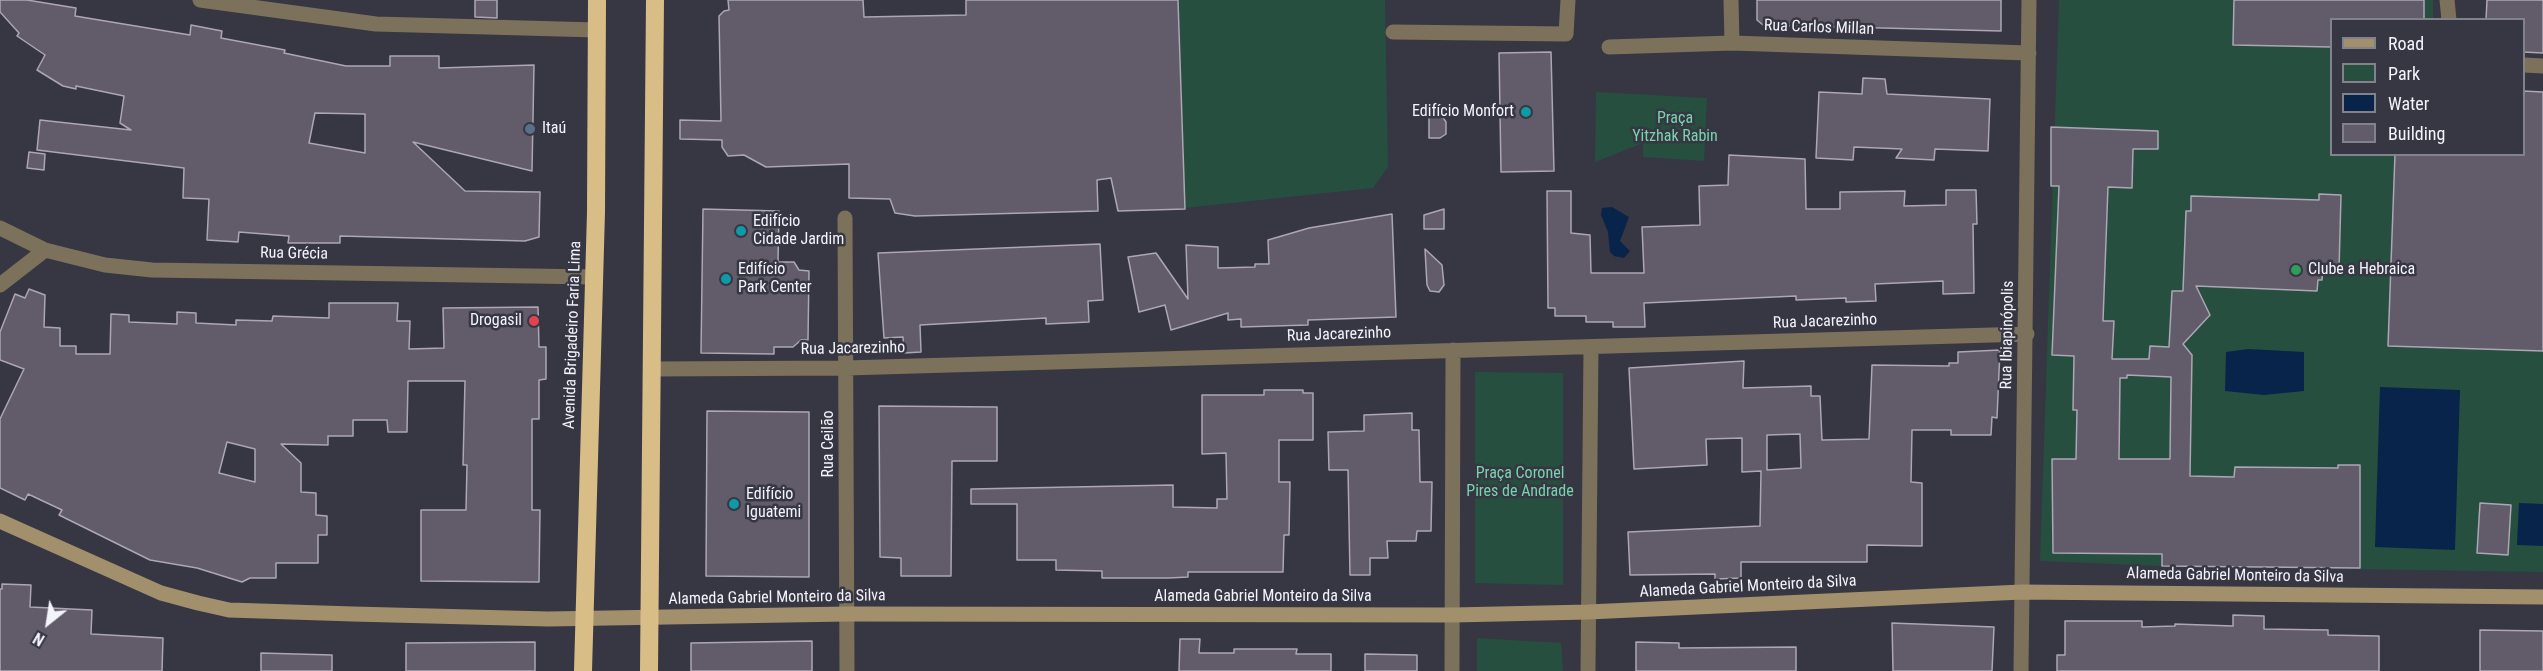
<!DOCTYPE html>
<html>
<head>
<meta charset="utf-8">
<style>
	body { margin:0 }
	#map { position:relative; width:2543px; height:671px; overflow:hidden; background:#373643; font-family:"Roboto Condensed",sans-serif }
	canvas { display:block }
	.legend { position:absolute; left:2330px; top:18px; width:195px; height:138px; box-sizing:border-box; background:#373643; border:2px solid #82828d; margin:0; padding:8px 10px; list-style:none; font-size:18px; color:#f3f3fb }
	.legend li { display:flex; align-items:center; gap:12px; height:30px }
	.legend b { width:30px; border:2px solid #82828d }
	.north { position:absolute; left:18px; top:593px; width:60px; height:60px; -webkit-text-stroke:4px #373643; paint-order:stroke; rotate:210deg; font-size:16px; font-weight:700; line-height:24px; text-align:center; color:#f3f3fb }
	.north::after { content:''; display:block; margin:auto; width:21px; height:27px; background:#f3f3fb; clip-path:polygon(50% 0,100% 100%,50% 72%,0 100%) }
</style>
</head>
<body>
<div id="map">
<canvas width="2543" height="671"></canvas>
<ul class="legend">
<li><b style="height:8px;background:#a2906d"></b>Road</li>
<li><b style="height:16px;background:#274f3f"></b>Park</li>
<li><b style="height:16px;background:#08244a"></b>Water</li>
<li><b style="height:16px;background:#625c6a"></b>Building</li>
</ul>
<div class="north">N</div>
</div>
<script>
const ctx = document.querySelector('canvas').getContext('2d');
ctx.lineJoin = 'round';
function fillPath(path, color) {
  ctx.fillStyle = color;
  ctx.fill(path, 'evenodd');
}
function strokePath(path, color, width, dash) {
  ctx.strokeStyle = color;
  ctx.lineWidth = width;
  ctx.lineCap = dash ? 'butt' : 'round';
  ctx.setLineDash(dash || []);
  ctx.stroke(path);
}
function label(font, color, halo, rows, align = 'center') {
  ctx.font = font + ' "Roboto Condensed",sans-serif';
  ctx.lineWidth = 5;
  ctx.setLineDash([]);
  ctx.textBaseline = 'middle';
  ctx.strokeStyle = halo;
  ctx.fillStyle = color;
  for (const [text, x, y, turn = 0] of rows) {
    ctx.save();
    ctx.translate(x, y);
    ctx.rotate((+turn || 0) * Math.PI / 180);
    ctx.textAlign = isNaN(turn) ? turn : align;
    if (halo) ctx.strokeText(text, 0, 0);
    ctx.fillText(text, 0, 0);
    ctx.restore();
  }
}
fillPath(new Path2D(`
	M1179,0H1385L1388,167L1373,188L1185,208Z
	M2059,0H2433V19L2332,20V154H2524V91L2543,92V572L2162,566L2040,561Z
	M1596,92L1707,98L1704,161L1643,157V143L1595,162Z
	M1475,372L1563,373V585L1475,583Z
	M1477,638L1561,643L1563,671H1477Z`), '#274f3f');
fillPath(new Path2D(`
	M1612,207L1629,217L1620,241L1630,251L1624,258L1614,256L1610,252L1608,232L1601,215L1602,208Z
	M2248,349L2304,352V391L2264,395L2225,391L2226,352Z
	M2380,387L2460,390L2455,550L2375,547Z
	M2519,503L2543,504V546L2517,545Z`), '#08244a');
const building = new Path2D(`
	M0,0H27L76,8L75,16L190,35L191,25L222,31L221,38L285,50L284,53L346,66H390V56H439V68L534,65L532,171L413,142L465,191L540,192L539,237L525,241L340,236V243H288L289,236L239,232L238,242L207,240L209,199L183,198L184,168L37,150L40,120L131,130L120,123L124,96L76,86V89L63,86L37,70L45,55L17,36L19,33L0,12ZM315,113L365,114V153L309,143Z
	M475,0H497V18L475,17Z
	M728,0H863L864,17L966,15V0H1178L1185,209L1118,211L1111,178L1097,180L1098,211L915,216L895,213L890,199L849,198V164L766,167L744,155L728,156L722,147V140L680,139V120L721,121L719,16L724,11L729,10Z
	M1757,0H2001V31L1763,25L1757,20Z
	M2234,0H2424V20H2331V47L2233,45Z
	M2487,0H2543V53L2523,52V20H2486Z
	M1551,52L1554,171L1501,172L1499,53Z
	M1863,78L1885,79L1887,94L1990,99L1988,151L1935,149L1934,160L1896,158L1902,149L1854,147L1853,160L1816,158L1819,92L1862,94Z
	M2523,91L2543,92V351L2388,346L2395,154H2523Z
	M1429,116H1442L1446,122V134L1440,138H1429Z
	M2051,127L2158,131V149H2133L2132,188L2108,187L2103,321H2114L2112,359H2149L2150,346L2169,347L2172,291H2183L2186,211H2191V196L2319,200V194L2341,195L2339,270L2323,269L2322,280H2318L2317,291L2196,286L2210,315L2183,344L2192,355L2190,476L2234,477L2235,467L2338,468V465H2360V568L2162,566V554L2053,553L2052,459H2076L2077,410H2073L2074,356L2052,355L2059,186H2051ZM2127,375L2171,377L2170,459H2119L2120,378H2127Z
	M29,152L45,154L44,170L27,168Z
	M1729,155L1805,159L1806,209H1840V192L1905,191L1904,206L1946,205V190H1976L1977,224H1973L1974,293L1943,294V281L1875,284L1876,301L1846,302V298L1796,300V296L1644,303L1645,327H1613V322H1586V316H1555V308H1548L1547,191H1571V233L1590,235L1591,273H1644L1642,227L1700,225L1699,186L1728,185Z
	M703,209L779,211L778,262H794L799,270L809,271L808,340H801L793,347H774V354L701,353Z
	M1444,209V229H1424V215Z
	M1392,214L1396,317L1308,320V325L1241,327V319L1228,320V313L1171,330L1165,305L1139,312L1128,257L1156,253L1188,299L1186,245L1218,247V268L1255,267V264H1269L1268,240L1309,228Z
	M1100,244L1103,300L1088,301L1089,322L1046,324V318L920,325L921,352L904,353L903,337L884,338L878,253Z
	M1425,249L1442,265L1444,285L1439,292L1430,291L1427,285Z
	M29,289L45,295L44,327L60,328V346H76V354H110L111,314L129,315V322L177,324V312L196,313V323L236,325V320L272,321L273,316L329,318V303H398L397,321H410L409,349L444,348L443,308L538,307L539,347H546V379L539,380V419H532V510H540L539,582L421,581V510H466L467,465H463L465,381H408L407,432H388L387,420H353V436H328V445L281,444L301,463V492L316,493V515L327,516V535H318V563H276V578H250L242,582L197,568L150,560L59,515L62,510L28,494L25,500L0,488V419L24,369L0,360V332L15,294L25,298ZM227,442L255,449V482L219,473Z
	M2000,350L1997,418L1992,417L1991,435H1951V430H1912L1911,482L1922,483V546L1867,545V562H1741V578L1715,579V574L1630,575L1628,532L1760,526L1761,471L1742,472V438L1706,439L1707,465L1634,469L1629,368L1744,361L1743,388L1811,386V396H1820L1822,440L1869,439L1872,365L1949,366V363H1958V352ZM1800,434L1801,468L1767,470V435Z
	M1264,390H1303V393H1313V440H1279V482H1290L1289,535H1284L1283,572H1188V577L1169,578H1102V571L1056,570V560H1017V504H971V489L1173,485V507L1217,508V499H1227L1226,453L1202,454V395H1264Z
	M879,406L997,407V461H952L951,576H901V558L880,557Z
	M707,411L809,412V577L706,576Z
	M1412,413V430H1419L1420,482H1432L1431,531H1417L1416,541H1387L1388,558H1370V575H1350L1348,470H1329L1328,432L1364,431V415Z
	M2480,503L2511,505L2508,555L2477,553Z
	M2,584L31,585L30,607L92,610L91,634L163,638L162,671H0V589H2Z
	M2233,615L2264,616V629L2328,630V635L2379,636V671H2057V655H2065V621H2142V627L2175,626V624L2233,626Z
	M1892,623L1994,627L1992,671H1893Z
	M2480,630L2543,631V671H2480Z
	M1180,639H1200L1199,653H1234V649H1297L1296,654H1331V671H1179Z
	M812,641V671H691V643Z
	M535,642V671H406V643Z
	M1636,642L1679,643V648L1796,647V671H1636Z
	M261,653L332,655V671H261Z
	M1365,654L1417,655V671H1365Z`);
fillPath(building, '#625c6a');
strokePath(building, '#aca6b5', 1.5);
strokePath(new Path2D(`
	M200,0L376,24L597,30
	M1731,0L1732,43
	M2447,0L2449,20
	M1393,32L1566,34L1568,0
	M1609,47L1732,43L2029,53
	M2524,65L2543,66
	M845,218L847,671
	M0,228L45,250L105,265L152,270L594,277
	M0,285L45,250
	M652,369L846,368L2027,334
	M1452,671L1453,350
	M1588,671L1591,347
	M2021,671L2029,0`), '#7c715b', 15);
strokePath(new Path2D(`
	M0,521L161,593L198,603L229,610L353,614L548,619L847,614L1453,615L1588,612L2022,592L2543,597`), '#a2906d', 15);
strokePath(new Path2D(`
	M583,671L596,212L597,0
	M649,671L655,0`), '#d9bd87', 18);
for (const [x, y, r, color] of [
	[1526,112,6,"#0f9aa8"],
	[530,129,6,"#5c6f8a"],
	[741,231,6,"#0f9aa8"],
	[2296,270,6,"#2e9e5b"],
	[726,279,6,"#0f9aa8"],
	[534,321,6,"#e0444e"],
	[734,504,6,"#0f9aa8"]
]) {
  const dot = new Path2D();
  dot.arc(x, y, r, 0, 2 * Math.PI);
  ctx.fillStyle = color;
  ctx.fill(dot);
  strokePath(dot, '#373643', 2);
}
label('16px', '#f3f3fb', '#373643', [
	["Rua Carlos Millan",1819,28,2],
	["Rua Grécia",294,254,1],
	["Rua Jacarezinho",1825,322,-2],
	["Avenida Brigadeiro Faria Lima",573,335,-88],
	["Rua Jacarezinho",1339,335,-2],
	["Rua Ibiapinópolis",2008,335,-89],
	["Rua Jacarezinho",853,349,-1],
	["Rua Ceilão",829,444,-90],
	["Alameda Gabriel Monteiro da Silva",2235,576,1],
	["Alameda Gabriel Monteiro da Silva",1748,587,-3],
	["Alameda Gabriel Monteiro da Silva",1263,597],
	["Alameda Gabriel Monteiro da Silva",777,598,-1]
]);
label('16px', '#f3f3fb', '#373643', [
	["Edifício Monfort",1514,112,"right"],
	["Itaú",542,129],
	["Edifício",753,222],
	["Cidade Jardim",753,240],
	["Edifício",738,270],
	["Park Center",738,288],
	["Clube a Hebraica",2308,270],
	["Drogasil",522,321,"right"],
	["Edifício",746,495],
	["Iguatemi",746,513]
], 'left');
label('16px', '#77d5ae', '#373643', [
	["Praça",1675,119],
	["Yitzhak Rabin",1675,137],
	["Praça Coronel",1520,474],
	["Pires de Andrade",1520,492]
]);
</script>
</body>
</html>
